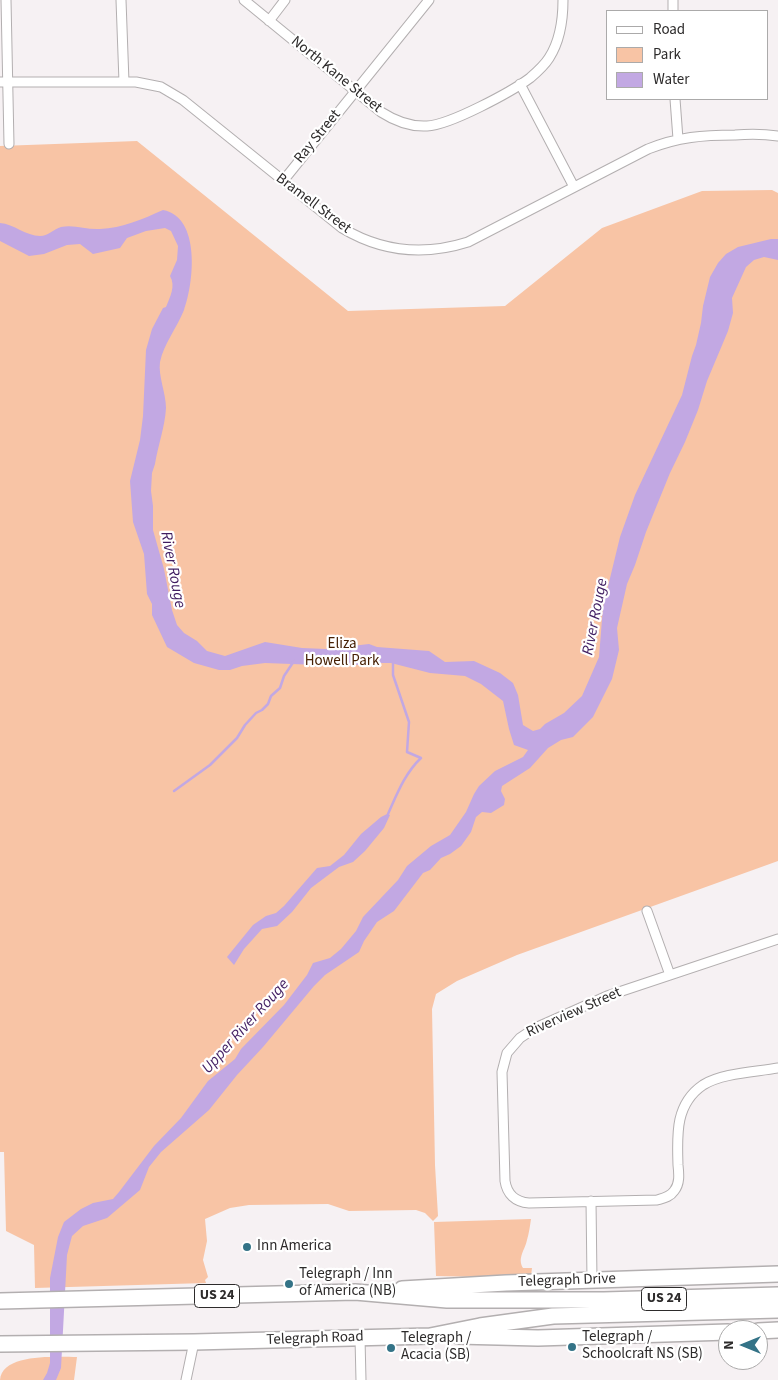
<!DOCTYPE html>
<html>
<head>
<meta charset="utf-8">
<style>
	body { margin:0 }
	#map { position:relative; width:778px; height:1380px; overflow:hidden; background:#f6f1f3; font-family:"Source Sans 3",sans-serif }
	canvas { display:block }
	.legend { position:absolute; left:606px; top:10px; width:162px; height:90px; box-sizing:border-box; background:#fff; border:1px solid #abaaaa; margin:0; padding:6px 9px; list-style:none; font-size:15px; color:#2d2b2b }
	.legend li { display:flex; align-items:center; gap:10px; height:25px }
	.legend b { width:25px; border:1px solid #abaaaa }
	.north { position:absolute; left:718px; top:1320px; width:50px; height:50px; box-sizing:border-box; background:#fff; border:1px solid #abaaaa; border-radius:50%; rotate:270deg; font-size:14px; font-weight:700; line-height:20px; text-align:center; color:#2d2b2b }
	.north::after { content:''; display:block; margin:auto; width:18px; height:22px; background:#347387; clip-path:polygon(50% 0,100% 100%,50% 72%,0 100%) }
</style>
</head>
<body>
<div id="map">
<canvas width="778" height="1380"></canvas>
<ul class="legend">
<li><b style="height:6px;background:#fff"></b>Road</li>
<li><b style="height:14px;background:#f8c4a5"></b>Park</li>
<li><b style="height:14px;background:#c2a8e3"></b>Water</li>
</ul>
<div class="north">N</div>
</div>
<script>
const ctx = document.querySelector('canvas').getContext('2d');
ctx.lineJoin = 'round';
function fillPath(path, color) {
  ctx.fillStyle = color;
  ctx.fill(path, 'evenodd');
}
function strokePath(path, color, width, dash) {
  ctx.strokeStyle = color;
  ctx.lineWidth = width;
  ctx.lineCap = dash ? 'butt' : 'round';
  ctx.setLineDash(dash || []);
  ctx.stroke(path);
}
function label(font, color, halo, rows, align = 'center') {
  ctx.font = font + ' "Source Sans 3",sans-serif';
  ctx.lineWidth = 4.5;
  ctx.setLineDash([]);
  ctx.textBaseline = 'middle';
  ctx.strokeStyle = halo;
  ctx.fillStyle = color;
  for (const [text, x, y, turn = 0] of rows) {
    ctx.save();
    ctx.translate(x, y);
    ctx.rotate((+turn || 0) * Math.PI / 180);
    ctx.textAlign = isNaN(turn) ? turn : align;
    if (halo) ctx.strokeText(text, 0, 0);
    ctx.fillText(text, 0, 0);
    ctx.restore();
  }
}
fillPath(new Path2D(`
	M137,141L348,311L505,306L602,228L702,191L772,190L778,193V861L517,955L457,981L436,994L432,1009L435,1165L438,1216L433,1221L425,1213L416,1210L349,1211L328,1204L249,1205L230,1208L205,1219L207,1241L203,1260L208,1277L205,1280L206,1283L35,1288L34,1245L6,1231L4,1152H0V146Z
	M531,1219C530,1226 529,1233 527,1240C525,1250 517,1258 523,1268H532L531,1276L528,1278L436,1276L434,1222Z
	M77,1357L74,1380H0C2,1353 57,1357 77,1357Z`), '#f8c4a5');
fillPath(new Path2D(`
	M163,210C201,217 194,283 184,310C177,328 164,343 160,362C158,376 166,393 166,408C165,427 158,445 155,464L152,473L151,491L153,506V530L164,569L172,610L177,625L184,633L197,641L207,651L225,656L265,642L302,648L326,649L369,644L377,647L429,651L445,662L474,661L500,673L513,683L518,695L523,725L533,731L540,729L545,724L564,713L582,696L599,657L603,607L620,537L635,495L682,395L692,356L696,345L701,323L703,306L710,277L718,263L726,254L738,247L771,239H778V260L764,257L754,260L746,267L732,298L733,313L728,331L707,381L698,410L685,442L670,473L646,532L635,565L627,584L617,628L619,650L612,679L593,717L573,737L561,740L548,748L530,768L502,786L501,791L505,799L504,805L491,813L482,812L476,817L471,832L461,846L450,854L441,858L430,870L423,873L394,911L377,922L364,941L359,952L325,975L314,986L263,1047L237,1075L209,1110L161,1152L149,1167L140,1190L107,1218L83,1226L72,1236L67,1255L61,1368L56,1380H43L47,1373L50,1363V1278L58,1237L64,1222L81,1209L93,1203L113,1199L119,1192L154,1146L181,1118L208,1081L235,1059L241,1049L284,1005L307,975L313,963L330,958L341,949L356,931L363,917L398,880L407,866L431,846L450,835L466,812L474,794L479,786L495,771L523,757L528,750L514,745L509,729L503,701L481,684L465,676L430,673L391,663H377L345,666L265,663L242,666L230,670H219L194,663L167,647L152,615V604L147,594L144,554L133,522L130,481L140,440L143,416L146,350L152,329L163,308L166,307C170,297 176,286 170,276L177,260L178,246L171,231L165,228L146,231L127,238L120,248L93,254L80,244L67,245L44,254L29,256L0,241V223C14,224 26,236 40,236C48,236 54,229 61,227C74,224 87,230 100,229C122,228 143,219 163,210Z
	M387,814L390,815L384,828L365,851L353,862L339,867L311,888L292,912L277,926L262,929L244,949L234,965L227,957L253,925L266,916L276,913L284,906L317,868L330,866L344,855L361,834L381,817Z`), '#c2a8e3');
strokePath(new Path2D(`
	M174,791L210,765L237,738L245,725L256,713L262,710L268,704L271,696L280,688L284,676L294,661
	M388,814C397,794 405,773 421,758L407,752L409,722L393,675V662`), '#c2a8e3', 2.5);
const street = new Path2D(`
	M6,0L9,144
	M121,0L124,82
	M244,0L381,112C395,121 410,127 427,126C450,125 511,92 530,78C537,72 544,66 549,58C560,41 563,21 563,0
	M673,0V11
	M269,21L285,0
	M0,82H136L161,87L183,100L342,228C382,252 424,256 468,242L648,149C678,137 703,135 735,135C750,134 764,134 778,136
	M520,84L574,187
	M675,99L678,139
	M283,181L429,0
	M647,911L670,975
	M778,939L607,996L535,1028L520,1038L507,1053L502,1072L505,1181C507,1194 515,1202 529,1203L657,1200C664,1198 670,1197 674,1191C680,1184 679,1174 678,1165C677,1135 675,1104 703,1085C722,1073 756,1072 778,1068
	M591,1201L592,1280
	M360,1338L361,1380
	M186,1380L194,1342`);
const primary = new Path2D(`
	M402,1289L506,1283L778,1274
	M0,1301L355,1292L447,1300H604L778,1295
	M758,1331L778,1330
	M458,1336L538,1338L728,1332
	M0,1344L194,1342L430,1336L480,1326L553,1316L778,1310`);
strokePath(street, '#b3afb0', 11);
strokePath(primary, '#b3afb0', 18);
strokePath(street, '#fff', 9);
strokePath(primary, '#fff', 15);
for (const [x, y, r, color] of [
	[247,1247,5,"#347387"],
	[289,1284,5,"#347387"],
	[572,1347,5,"#347387"],
	[391,1348,5,"#347387"]
]) {
  const dot = new Path2D();
  dot.arc(x, y, r, 0, 2 * Math.PI);
  ctx.fillStyle = color;
  ctx.fill(dot);
  strokePath(dot, '#fff', 2);
}
for (const [x, y, w] of [
	[217,1296,45],
	[664,1299,45]
]) {
  const box = new Path2D();
  box.roundRect(x - w / 2, y - 11.5, w, 23, 4);
  ctx.fillStyle = '#fff';
  ctx.fill(box);
  strokePath(box, '#2d2b2b', 1);
}
label('bold 14px', '#2d2b2b', null, [
	["US 24",217,1296],
	["US 24",664,1299]
]);
label('15px', '#2d2b2b', '#fff', [
	["North Kane Street",336,75,39],
	["Ray Street",318,137,-51],
	["Bramell Street",313,204,37],
	["Riverview Street",574,1013,-24],
	["Telegraph Drive",567,1281,-2],
	["Telegraph Road",315,1339,-2]
]);
label('15px', '#462003', '#fff', [
	["Eliza",342,645],
	["Howell Park",342,662]
]);
label('15px', '#2d2b2b', '#fff', [
	["Inn America",257,1247],
	["Telegraph / Inn",299,1275],
	["of America (NB)",299,1292],
	["Telegraph /",582,1338],
	["Schoolcraft NS (SB)",582,1355],
	["Telegraph /",401,1339],
	["Acacia (SB)",401,1356]
], 'left');
label('italic 16px', '#401d61', '#fff', [
	["River Rouge",172,570,79],
	["River Rouge",596,617,-79],
	["Upper River Rouge",246,1027,-48]
]);
</script>
</body>
</html>
